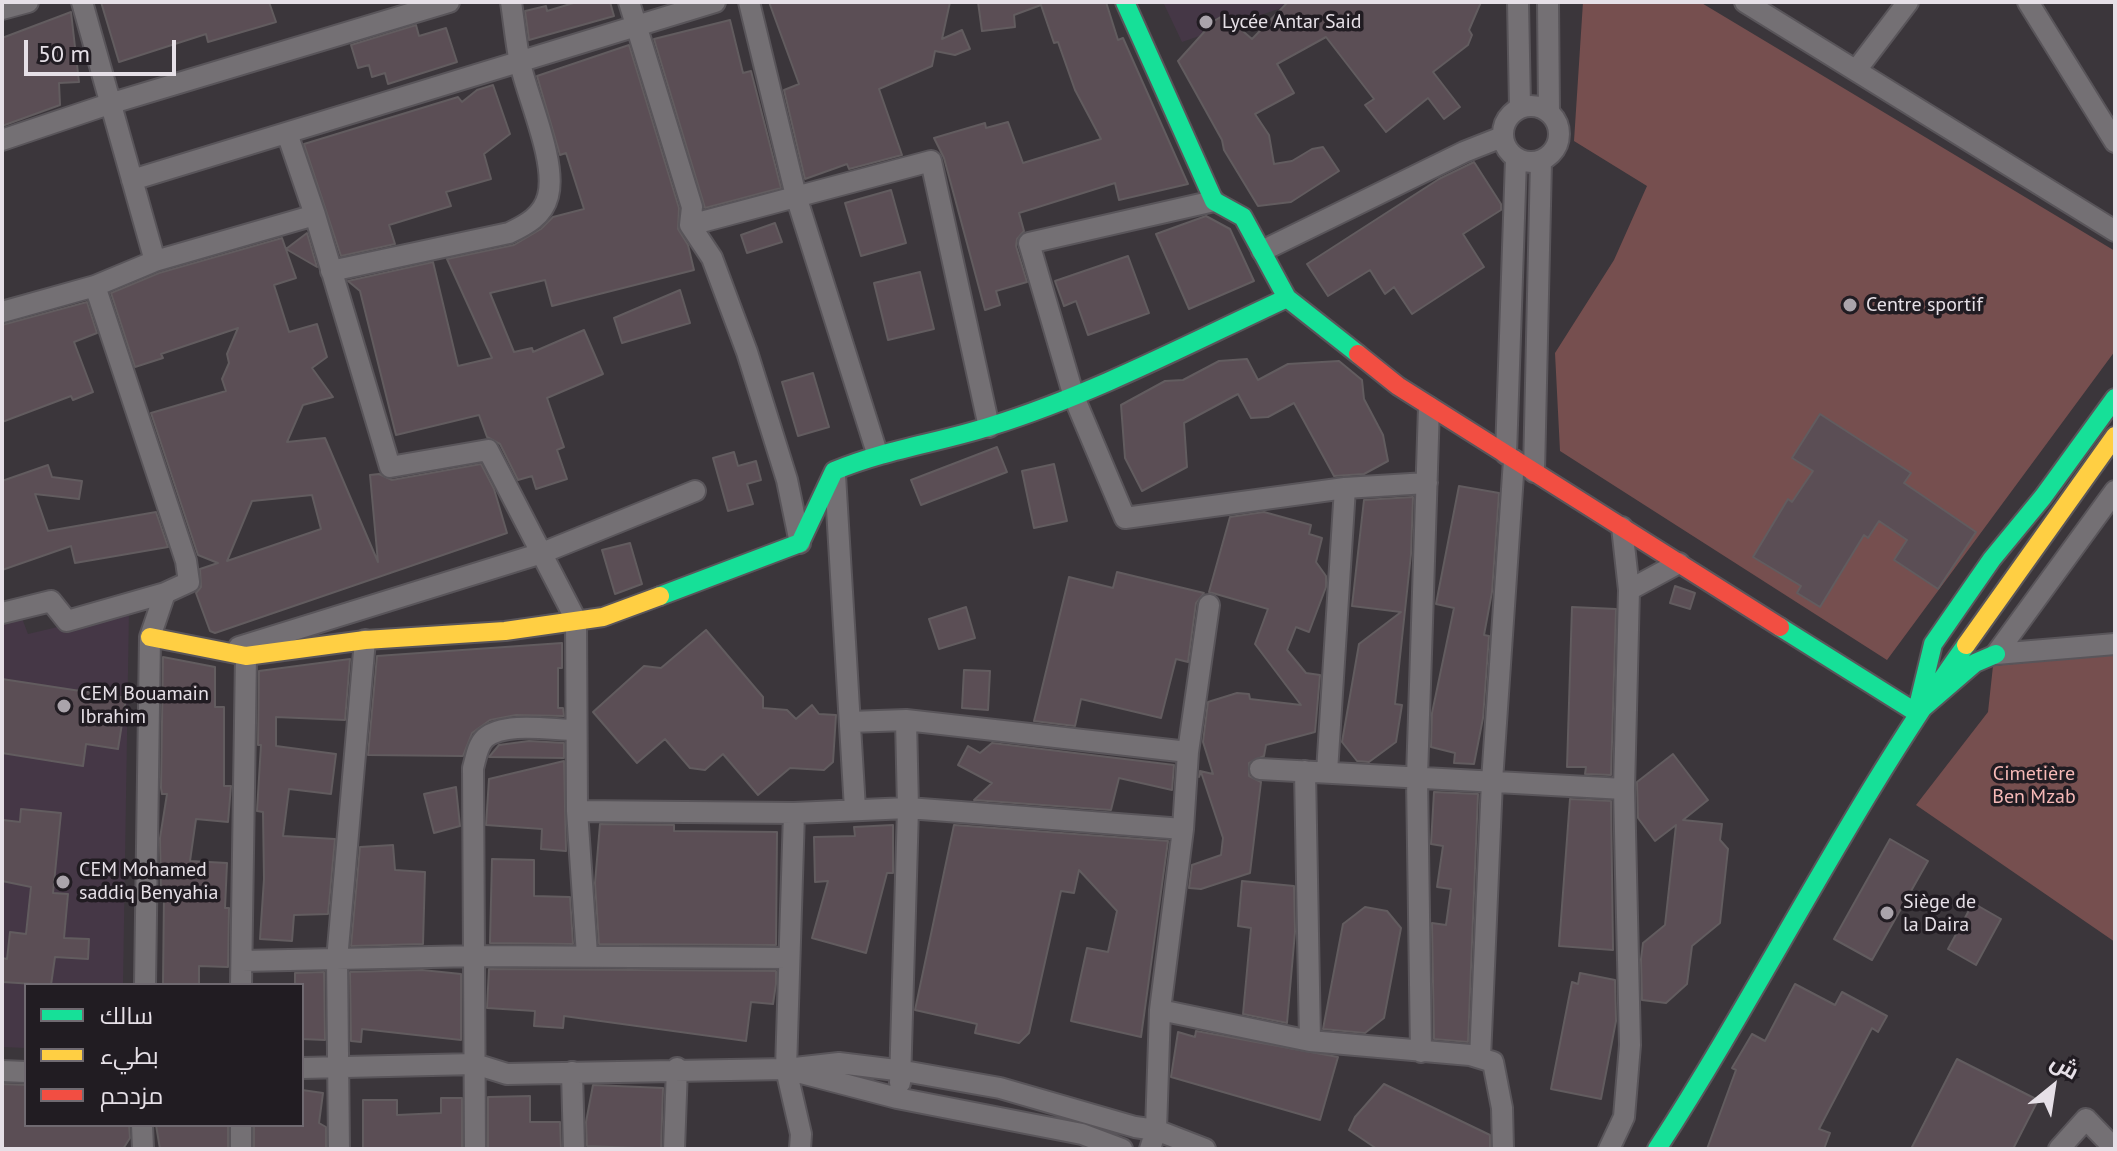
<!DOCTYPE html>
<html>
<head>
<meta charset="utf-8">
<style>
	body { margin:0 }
	#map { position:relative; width:2117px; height:1151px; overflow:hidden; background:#3b363b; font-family:"PT Sans",Cairo,sans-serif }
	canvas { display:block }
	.frame { position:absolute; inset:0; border:4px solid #e6e0e7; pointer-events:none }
	.legend { position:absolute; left:24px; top:983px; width:280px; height:144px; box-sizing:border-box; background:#211c22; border:2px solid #706a71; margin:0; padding:10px 14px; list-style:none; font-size:24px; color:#e6e0e7 }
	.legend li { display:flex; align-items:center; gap:16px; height:40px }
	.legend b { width:40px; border:2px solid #706a71 }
	.north { position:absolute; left:2013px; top:1047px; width:80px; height:80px; -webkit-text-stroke:6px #211c22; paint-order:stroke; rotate:30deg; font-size:22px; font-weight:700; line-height:32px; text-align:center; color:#e6e0e7 }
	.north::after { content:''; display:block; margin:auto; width:28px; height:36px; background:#e6e0e7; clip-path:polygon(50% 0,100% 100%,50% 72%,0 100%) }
	.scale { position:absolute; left:24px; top:40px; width:152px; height:36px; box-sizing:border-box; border:4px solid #e6e0e7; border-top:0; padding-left:10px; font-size:24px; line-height:28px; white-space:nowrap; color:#e6e0e7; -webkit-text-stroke:6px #211c22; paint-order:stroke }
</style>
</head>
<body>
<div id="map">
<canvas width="2117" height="1151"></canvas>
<div class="frame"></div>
<ul class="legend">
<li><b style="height:10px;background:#16e098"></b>سالك</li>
<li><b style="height:10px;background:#ffcf43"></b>بطيء</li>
<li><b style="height:10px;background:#f24e42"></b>مزدحم</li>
</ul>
<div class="north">ش</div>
<div class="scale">50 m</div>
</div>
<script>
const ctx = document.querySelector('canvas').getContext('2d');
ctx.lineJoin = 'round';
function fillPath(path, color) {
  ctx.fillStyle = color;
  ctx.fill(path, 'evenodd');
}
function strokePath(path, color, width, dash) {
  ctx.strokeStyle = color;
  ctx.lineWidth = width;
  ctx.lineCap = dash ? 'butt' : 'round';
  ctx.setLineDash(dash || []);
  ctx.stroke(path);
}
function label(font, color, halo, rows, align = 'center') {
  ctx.font = font + ' "PT Sans",sans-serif';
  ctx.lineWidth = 7;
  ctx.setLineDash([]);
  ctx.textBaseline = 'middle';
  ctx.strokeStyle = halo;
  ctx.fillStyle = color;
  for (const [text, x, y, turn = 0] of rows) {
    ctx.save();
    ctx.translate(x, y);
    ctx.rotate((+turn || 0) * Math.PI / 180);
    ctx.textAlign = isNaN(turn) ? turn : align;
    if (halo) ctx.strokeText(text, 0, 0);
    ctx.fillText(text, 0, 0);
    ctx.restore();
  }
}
fillPath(new Path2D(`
	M1163,2H1299L1182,42Z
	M129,610L123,985H26V1048L2,1047V618L20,613L28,634Z`), '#453746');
fillPath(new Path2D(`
	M1583,2H1700L2115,251V351L1887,660L1560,451L1555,353L1614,260L1647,186L1574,141Z
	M2115,654V942L1916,805L1988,712L1993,666Z`), '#764f4f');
const building = new Path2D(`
	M101,2H269L276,22L208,42L206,34L119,62Z
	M577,2H610L614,16L529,40L525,11L546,6L547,11Z
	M769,2H950L942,39L962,30L970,49L955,55L935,51L932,66L879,89L902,155L849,169L847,164L805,179L784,90L799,84Z
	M978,2H1106L1118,40L1123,38L1188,184L1119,200L1115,183L1019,213L1024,231L1017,239L1016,246L1027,282L996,291L1000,305L985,310L944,158L934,138L985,123L986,128L1008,122L1023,163L1101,139L1075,90L1058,42L1054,43L1041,5L1014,15L1015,27L982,31Z
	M1288,2H1481L1469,30L1472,35L1468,45L1433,72L1460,107L1444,119L1428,98L1386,132L1365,105L1374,99L1326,37L1277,64L1294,93L1255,114L1269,135L1274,164L1292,161L1312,149L1323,147L1339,171L1291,202L1258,206L1224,150L1222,140L1178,61L1214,21L1224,15L1252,39Z
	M71,12L79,82L59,83L60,105L2,126V38Z
	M730,20L743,73L751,71L781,188L705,208L654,39Z
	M416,25L419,36L446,28L457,62L388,84L385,73L372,77L369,65L358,68L351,45Z
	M629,45L679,208L678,229L688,245L694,270L552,306L545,280L490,293L514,352L532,348L533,352L584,330L603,374L547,398L564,447L557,450L567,479L536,489L532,476L518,480L500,444L487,437L479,415L396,435L360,291L348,281L433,262L458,366L492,358L447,259L514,245L541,229L553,217L584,209L566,153L560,155L537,76Z
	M493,85L510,134L484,154L491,179L446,192L451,206L389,225L395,244L341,256L304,144L458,97L462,102L477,90Z
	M1474,162L1501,204V210L1463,234L1484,267L1412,314L1394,287L1385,294L1370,270L1328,296L1307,264L1439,179Z
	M891,190L906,243L861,256L845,203Z
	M1206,216L1230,229L1254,281L1189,309L1156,234Z
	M775,223L782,242L747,253L741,235Z
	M307,233L317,267L286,249Z
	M282,238L296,278L274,285L289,332L317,324L327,357L312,368L333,397L303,405L287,442L325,438L378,562L370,475L379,474L392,480L481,464L494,489L507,533L215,633L210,631L196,593L201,587L200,569L218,563L198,555L151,413L226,391L222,379L229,363L227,354L238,328L161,354L163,358L135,367L111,293L159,273ZM312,495L321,529L227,561L252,501Z
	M1128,256L1149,313L1088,335L1076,301L1064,306L1055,281Z
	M920,272L934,329L888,340L874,283Z
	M680,290L690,323L622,343L614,318Z
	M87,302L97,333L74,342L93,392L73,400L71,396L2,422V325Z
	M1247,359L1258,380L1288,364L1339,361L1362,380L1364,399L1383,435L1388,461L1364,474L1334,476L1294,403L1268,417L1251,418L1238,394L1184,423L1187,467L1142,491L1125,458L1121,405L1165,381L1183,380L1219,361Z
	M813,373L829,427L798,436L782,382Z
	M1820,414L1911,473L1904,483L1976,532L1938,589L1894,560L1907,540L1879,521L1868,538L1864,535L1820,607L1797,593L1801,586L1753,557L1788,499L1792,502L1813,471L1792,458Z
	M997,447L1007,472L921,505L911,480Z
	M734,452L738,466L756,461L761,480L747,484L753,504L728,511L713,458Z
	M1054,464L1067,521L1034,528L1022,471Z
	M48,465L52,477L82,481L79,499L35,494L48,531L156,512L168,547L75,563L71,546L2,570V481Z
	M1459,486L1499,493L1492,592L1484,635L1489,636L1483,718L1474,764L1454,763L1455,753L1431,747L1432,713L1454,608L1436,604Z
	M1413,497L1411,554L1395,704L1402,705L1396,742L1369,762L1357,761L1342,742L1359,644L1401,612L1352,606L1364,500Z
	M1264,512L1311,525L1309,534L1322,538L1316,562L1326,576V587L1309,632L1296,627L1287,650L1306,673L1320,675L1315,732L1266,745L1264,756L1249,763V776L1261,782L1250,873L1201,889L1189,888L1192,865L1221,855L1223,838L1201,772L1199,777L1200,771L1213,774L1203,742L1208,702L1237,693L1249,694L1250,699L1301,705L1255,644L1268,609L1209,592L1230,517Z
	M630,543L642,584L615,594L602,550Z
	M1117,572L1204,593L1196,603L1188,662L1176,659L1161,718L1081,699L1075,726L1034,721L1069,577L1113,588Z
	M1675,586L1695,593L1690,609L1670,603Z
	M966,607L975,638L939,649L929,619Z
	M1572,607L1616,609L1611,775L1585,774L1586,767H1567Z
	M706,630L763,697V708L787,710L796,719L812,705L819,714L836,715L833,762L824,770L790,768L758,795L723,754L705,770L690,768L665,739L637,763L593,712L644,666L661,668Z
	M562,643V668H558V708H563L564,716L516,715L490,720L472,733L463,756L368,755L377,656Z
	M163,657L215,667V707H224V786H231L228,822L196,819L190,861L227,863L225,908H229L228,967L199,966V985H163L164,894H161L160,838L167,794H162L161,788Z
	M350,659L345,720L276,717V746L336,754L331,794L289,789L283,836L335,839L328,914L294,915L292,941L260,939L264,879L263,812L257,811L261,745H258L259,671Z
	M964,670L990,671L988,710L962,708Z
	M2,679L126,698L118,749L86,744L83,766L2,753Z
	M529,741L564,743V758L489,757L499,745Z
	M992,743L1174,765L1172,790L1119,778L1111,810L974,800L992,783L958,765L968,746L980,753Z
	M1673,754L1708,800L1683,820L1722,824L1720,840L1728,849L1720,923L1692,946L1687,984L1666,1003L1642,1000L1641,959L1643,943L1665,925L1676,825L1655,841L1638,818L1637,782Z
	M564,761L566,851L541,849L542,829L486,825L489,779Z
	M456,787L460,826L434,833L424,794Z
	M1434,792L1478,794L1468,1042L1434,1039L1432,923L1446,925L1451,889L1437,887L1443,846L1431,844Z
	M1570,799L1611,801L1613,950L1559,946Z
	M21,809L61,813L53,893L68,894L64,938L89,939L88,959L55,957L51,985L2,982V958L7,959L10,932L26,934L31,887L2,881L3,820L20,822Z
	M600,824L674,825V831L777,832L776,945L599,944L595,883Z
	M893,825V873H887L866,953L812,938L828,881L815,882L814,837L855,836L854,827Z
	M954,825L1168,841L1141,1037L1071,1021L1087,948L1108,952L1117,911L1079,870L1074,893L1061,891L1029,1033L1019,1043L975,1033L977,1024L915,1010Z
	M1890,839L1928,861L1872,960L1834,939Z
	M393,845L395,870L425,872L423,944L351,946L360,847Z
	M492,859L534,860V896L570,897L573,944L490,943Z
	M1242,881L1294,886L1295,932L1287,1023L1243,1014L1251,928L1238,926Z
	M1973,903L2001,919L1976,965L1948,949Z
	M1365,907L1387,911L1401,928L1384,1018L1365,1033L1323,1029L1343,924Z
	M489,969L776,971V984L773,1004L751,1002L746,1041L564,1016L563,1028L534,1026L535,1011L487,1008Z
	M422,970L461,974V1040L362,1029L361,1042L351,1041L350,972Z
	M324,972L325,1040L302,1039V985H295V973Z
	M1580,973L1615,980L1616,1021L1601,1099L1551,1089L1572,982L1578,984Z
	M1795,984L1835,1005L1842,992L1887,1016L1878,1032L1872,1028L1819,1129L1830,1133L1824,1149H1707L1736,1070L1732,1068L1752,1034L1765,1041Z
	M1196,1031L1338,1057L1320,1120L1171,1077L1178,1032L1195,1037Z
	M1957,1059L2038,1100L2013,1149H1911Z
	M2,1084L26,1085V1125H129L130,1138L123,1149H2Z
	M1384,1084L1490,1135V1149H1377L1349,1130L1355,1117Z
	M593,1085L663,1088L661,1149L587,1146L586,1122Z
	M302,1090L323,1093L319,1123L326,1127V1149H254V1125H302Z
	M530,1096V1122H560L561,1149H488V1097Z
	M441,1098H462V1149H363V1100H397V1115L441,1113Z
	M156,1125H228V1149H160Z`);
fillPath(building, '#5b4e55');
strokePath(building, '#625c5f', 2);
const street = new Path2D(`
	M82,2L155,261
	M629,2L692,207L690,225L712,258L747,352L787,480L800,543
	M749,2L796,196L877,453
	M1518,2L1520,107
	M1548,2L1549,111
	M1745,2L2115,231
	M2028,2L2115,142
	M2,9L28,2
	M1857,69L1908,2
	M1503 134a28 28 0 1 1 56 0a28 28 0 1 1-56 0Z
	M287,133L315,215L390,467L488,450L576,620L577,811L587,955
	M2,140L109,104L449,2
	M132,180L715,2
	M1214,201L1029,243L1074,397L1125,518L1345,488L1427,483
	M690,225L931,161L989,427
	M1262,251L1464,152L1502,137
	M331,271L509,233C526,225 543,216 548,196C557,162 528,99 520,63C516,43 514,22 511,2
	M95,286L186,561L189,582L165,593
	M2,312L95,286L155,261L315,215
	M1506,454L1516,159
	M1534,472L1541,161
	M835,475L855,809
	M2115,491L1996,654L2115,644
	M1629,590L1679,563
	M2,613L51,601L67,621L165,593L150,637L145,985
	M239,647L542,553L695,491
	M850,722L906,720L1188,752
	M1260,769L1624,789
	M1305,771L1310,1041
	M1327,772L1345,488
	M577,811L794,813L908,808L1183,829
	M242,961L477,956L789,958
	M241,985L246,656
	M1160,1010L1310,1041L1470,1055L1493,1062L1502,1108L1503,1149
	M1421,1052L1417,777L1429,407
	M1480,1058L1492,781L1514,460
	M302,1068L475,1064L507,1074L786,1069L801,1134L800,1149
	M786,1069L794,813
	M2,1071L26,1072
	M572,1072L574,1149
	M900,1083L908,808L906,720
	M142,1125L143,1149
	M241,1125V1149
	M339,1149L337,960L365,640
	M475,1149L473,768C476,758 477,746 485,738C505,721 552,730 576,730
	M674,1149L677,1068
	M1122,1149L1082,1134L897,1098L786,1069L839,1063L904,1071L1000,1088L1135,1127L1156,1130L1205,1149
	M1150,1149L1156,1130L1160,1010L1183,829L1188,752L1209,605
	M1609,1149L1624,1117L1630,1045L1624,789L1629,590L1622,527
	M2059,1149L2086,1119L2115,1149`);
const fast = new Path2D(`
	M1125,2L1214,201L1243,217L1287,298L1358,354
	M660,596L800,543L834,471C887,449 938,443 991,426C1094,394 1190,343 1287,298
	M1780,627L1917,713L1975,663L1996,654
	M1919,702L1933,644L1992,559L2043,497L2115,398
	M1657,1149C1764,984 1851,805 1966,645`);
const slow = new Path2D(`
	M150,637L246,656L365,640L505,631L603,617L660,596
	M1966,645L2115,436`);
const jam = new Path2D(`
	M1358,354L1398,386L1780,627`);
strokePath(street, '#59555a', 24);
strokePath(fast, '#59555a', 22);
strokePath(slow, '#59555a', 22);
strokePath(jam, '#59555a', 22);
strokePath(street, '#747074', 20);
strokePath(fast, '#16e098', 18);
strokePath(slow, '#ffcf43', 18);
strokePath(jam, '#f24e42', 18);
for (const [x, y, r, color] of [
	[1206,22,8,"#aaa4ab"],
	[1850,305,8,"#aaa4ab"],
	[64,706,8,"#aaa4ab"],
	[63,882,8,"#aaa4ab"],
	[1887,913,8,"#aaa4ab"]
]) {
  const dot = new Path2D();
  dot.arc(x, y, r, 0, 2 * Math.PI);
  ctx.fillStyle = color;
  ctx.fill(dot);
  strokePath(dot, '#211c22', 3);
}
label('20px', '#e6e0e7', '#211c22', [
	["Lycée Antar Said",1222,22],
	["Centre sportif",1866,305],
	["CEM Bouamain",80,694],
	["Ibrahim",80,717],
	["CEM Mohamed",79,870],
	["saddiq Benyahia",79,893],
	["Siège de",1903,902],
	["la Daira",1903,925]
], 'left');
label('20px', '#f6b9b7', '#211c22', [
	["Cimetière",2034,774],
	["Ben Mzab",2034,797]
]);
</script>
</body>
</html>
